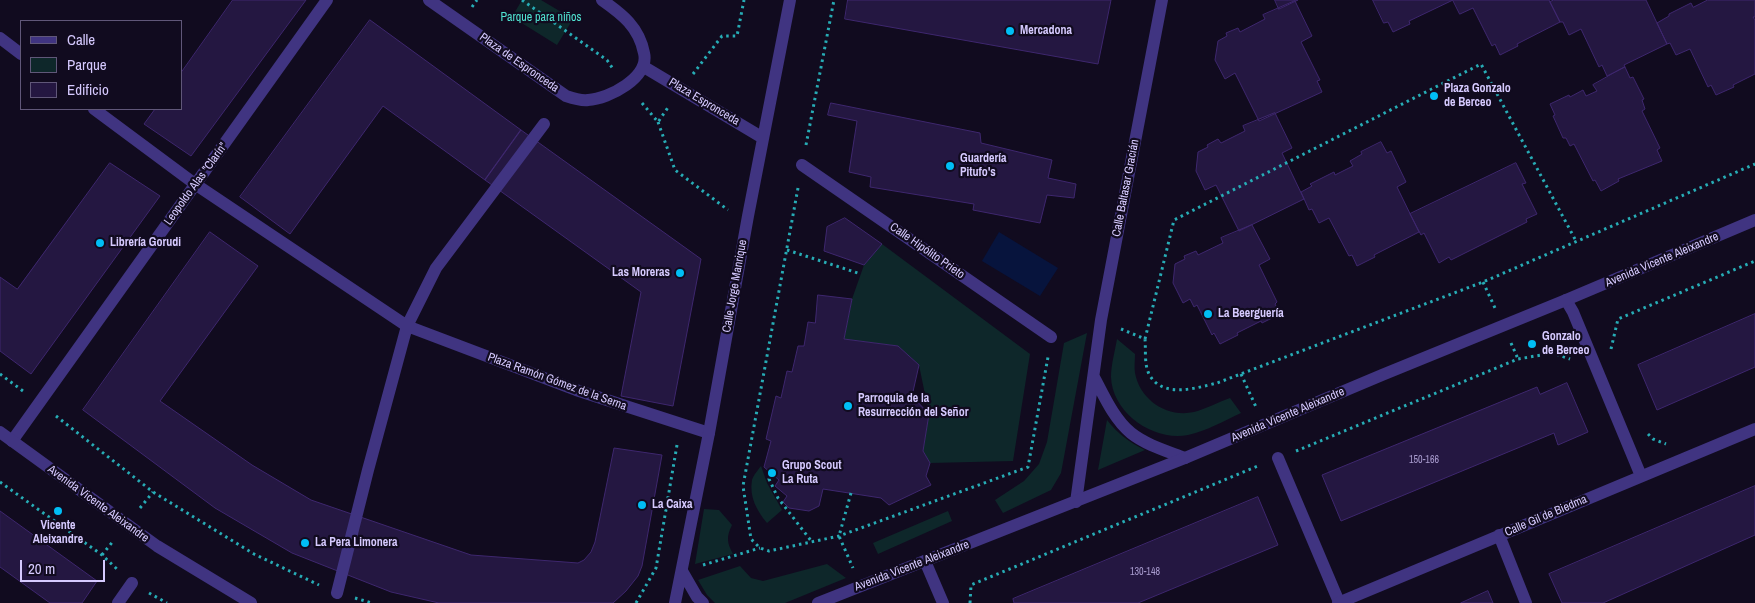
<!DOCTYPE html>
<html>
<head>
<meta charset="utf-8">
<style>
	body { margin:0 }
	#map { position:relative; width:1755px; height:603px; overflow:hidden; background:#110b1f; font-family:"Archivo Narrow",sans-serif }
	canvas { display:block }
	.legend { position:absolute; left:20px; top:20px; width:162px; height:90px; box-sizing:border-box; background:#110b1f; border:1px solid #605779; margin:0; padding:6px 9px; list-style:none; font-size:15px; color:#d6caff }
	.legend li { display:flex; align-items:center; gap:10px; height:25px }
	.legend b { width:25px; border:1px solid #605779 }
	.scale { position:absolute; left:20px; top:560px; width:85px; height:22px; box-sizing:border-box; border:2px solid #d6caff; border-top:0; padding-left:6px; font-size:15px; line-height:18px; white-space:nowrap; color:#d6caff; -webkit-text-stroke:4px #110b1f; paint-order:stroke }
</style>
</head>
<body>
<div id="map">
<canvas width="1755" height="603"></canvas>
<ul class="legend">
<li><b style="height:6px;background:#403481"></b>Calle</li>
<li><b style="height:14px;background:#0e272a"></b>Parque</li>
<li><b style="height:14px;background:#241741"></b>Edificio</li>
</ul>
<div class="scale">20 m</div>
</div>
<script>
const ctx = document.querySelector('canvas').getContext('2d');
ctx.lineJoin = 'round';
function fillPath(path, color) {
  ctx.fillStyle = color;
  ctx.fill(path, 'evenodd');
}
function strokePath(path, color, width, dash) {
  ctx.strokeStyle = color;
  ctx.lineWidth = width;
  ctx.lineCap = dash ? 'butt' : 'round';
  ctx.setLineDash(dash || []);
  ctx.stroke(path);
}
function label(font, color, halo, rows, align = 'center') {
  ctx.font = font + ' "Archivo Narrow",sans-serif';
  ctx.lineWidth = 4.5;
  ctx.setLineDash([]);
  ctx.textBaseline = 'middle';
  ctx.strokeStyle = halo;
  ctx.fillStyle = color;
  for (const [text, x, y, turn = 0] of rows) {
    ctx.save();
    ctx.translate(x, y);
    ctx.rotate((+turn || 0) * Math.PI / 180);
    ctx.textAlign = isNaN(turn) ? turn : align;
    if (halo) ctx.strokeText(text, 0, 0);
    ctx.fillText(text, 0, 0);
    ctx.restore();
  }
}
fillPath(new Path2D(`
	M522,0H541L573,19L557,45L512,17Z
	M882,244L1030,354L1013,461L930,463L923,451L929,414L919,365L898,346L844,339L852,299L864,265Z
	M1087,333L1061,473L1051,490L1003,513L995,500L1024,481L1039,464L1047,442L1064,343Z
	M1117,339L1135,354C1135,360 1134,367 1135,373C1140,400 1167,418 1194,412C1206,409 1218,402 1230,398L1241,413C1224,421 1206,431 1188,435C1154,442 1112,413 1111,377C1111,365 1115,351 1117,339Z
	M1107,420C1118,434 1129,442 1145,450L1098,470Z
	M761,466L767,483L782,510L767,523C757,511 749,497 752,480C753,476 758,470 761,466Z
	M704,509L719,510L732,525C726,537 727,543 733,554L695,564Z
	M948,511L952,521L878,554L873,543Z
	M827,564L846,578L785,603H715L707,595L698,580L740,566L751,578L763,581Z`), '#0e272a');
fillPath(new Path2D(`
	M999,232L1058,268L1040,296L982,261Z`), '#07143d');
const building = new Path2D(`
	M233,0H306L191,156L144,124L155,109H181V73Z
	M848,0H1111L1098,64L845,19Z
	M1275,0H1298L1279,9Z
	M1373,0H1453L1409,21L1410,24L1393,32L1388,22L1384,23Z
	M1453,0H1549L1560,22L1517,44L1518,46L1500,55L1495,44L1492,46L1473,8L1460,14Z
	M1554,0H1646L1667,44L1624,65L1625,67L1607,76L1602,65L1599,67L1581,29L1569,35L1563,22H1560L1550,2Z
	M1708,0H1755V17H1753L1755,20V74L1733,85L1734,87L1716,95L1711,85L1708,87L1690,49L1676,55L1670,43L1667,44L1657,23L1669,16V14L1691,3L1693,7Z
	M1295,1L1312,36L1301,42L1320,80L1317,81L1322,92L1259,121L1235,73L1225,79L1215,60L1218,41L1227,36L1226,33L1238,28L1240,32L1265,19L1263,15Z
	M370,20L521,130L485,180L383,106L290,234L240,197Z
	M1625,67L1630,78L1633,77L1644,99L1642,100L1645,109L1642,111L1660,148L1657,150L1662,161L1618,179L1619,181L1601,191L1595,180L1593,181L1574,144L1570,146L1566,138H1563L1553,116L1555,115L1550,104L1569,95L1570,97L1583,90L1586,96L1597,91L1593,85Z
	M831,103L980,133L981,143L1052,160L1048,178L1076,184L1074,198L1047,195L1040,223L973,210L974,204L870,187L871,177L849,172L857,121L828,115Z
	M1275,113L1292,148L1282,153L1304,199L1239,231L1216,185L1205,190L1196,171L1198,152L1208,147L1207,145L1218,139L1221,143L1245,131L1243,126Z
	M521,130L701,259L673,406L621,396L641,292L485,180Z
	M1381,142L1387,153L1391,151L1406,182L1397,187L1419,232L1374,255L1375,257L1357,266L1352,255L1349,256L1329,218L1319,223L1312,209L1309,210L1301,192L1312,186L1310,184L1334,172L1335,175L1353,166L1350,161L1362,154L1361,152Z
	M110,163L160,196L31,374L0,351V277L17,289Z
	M1516,163L1526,183L1522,184L1537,214L1526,219L1527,222L1451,260L1449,257L1439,263L1424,233L1421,235L1410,214Z
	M845,218L882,244L864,265L824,251L827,227Z
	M1252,225L1270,259L1259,265L1277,302L1275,304L1280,314L1262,323L1261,321L1237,333L1238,335L1220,344L1214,333L1212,335L1197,305L1194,307L1190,299L1183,303L1173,283L1175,264L1185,259L1184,256L1196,251L1198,255L1223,243L1221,238Z
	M210,232L258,266L160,401L252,465L311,500L471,555L578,563L584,560L591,552L595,542L614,448L662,455L642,566L638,576L626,591L613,603H439L391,592L292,553L215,508L83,410Z
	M818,295L852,299L844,339L898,346L919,365L912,396L929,414L923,451L930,463L926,476L931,485L889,505L881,498L823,489L819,506L809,511L789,508L783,502L787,496L775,486L779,480L764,467L771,441L766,439L776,396L781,398L787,371L792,372L798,346H804L808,322L815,323Z
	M1755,314V367L1657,410L1638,365Z
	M1567,383L1588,432L1558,445L1554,433L1341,521L1322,475L1537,387L1540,394Z
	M1755,486V535L1603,603H1562L1549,574Z
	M1258,497L1278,545L1138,603H1014L1013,599Z
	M0,511L97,581L82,603H50L0,567Z
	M1488,591L1493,603H1461Z`);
fillPath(building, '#241741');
strokePath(building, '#3e276e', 1);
strokePath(new Path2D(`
	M522,0L607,60L613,69
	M472,7L477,0
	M693,74L722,36H737L744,0
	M642,103L658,122L669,106
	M658,122L675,170L728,210
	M806,145L834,0
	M798,188L743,486L751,539L760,548L769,551L839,536L1028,467L1048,357
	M787,250L861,274
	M1483,282L1495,308
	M1121,329L1145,339C1146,350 1144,364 1149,374C1162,399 1196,388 1217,383L1483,282L1755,164
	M1145,339L1174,220L1481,64L1576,241
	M1511,343L1518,359
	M1611,349L1618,319L1755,261
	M0,374L23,391
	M1241,374L1256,407
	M56,416L153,492L254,554L319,585
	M1648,434L1653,439L1666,444
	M1296,451L1518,359L1553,353L1570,359
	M772,473L769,479L778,498L812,542
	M0,482L102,555L118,570
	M851,493L839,536L853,568
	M140,508L153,492
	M102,555L114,540
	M703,565L760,548
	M149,593L167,603
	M355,598L372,603
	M636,603L656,568L677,445
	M970,603L971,585L1258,466`), '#27acb5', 3, [2.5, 4]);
strokePath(new Path2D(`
	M0,38L21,54
	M94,109L195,184L407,326L576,390L709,433
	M802,165L1051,337
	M12,441L327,0
	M1278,458L1339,602
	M337,593L368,470L407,326L436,268L544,124
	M118,603L132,583`), '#403481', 12);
strokePath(new Path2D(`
	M429,0L566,96C572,98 581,101 588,100C609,99 650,77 644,53C639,27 622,14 602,0
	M644,67L763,138
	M1566,300L1573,312L1641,476
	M1094,377C1104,396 1114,419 1131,433C1146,445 1167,451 1185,458
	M1076,502L1101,320L1162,0
	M1499,535L1526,603
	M925,561L943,603
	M682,571L697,597L703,603
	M675,603L709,433L748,216L790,0
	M1338,603L1755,429`), '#403481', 12);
strokePath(new Path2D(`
	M0,432L157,546L251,603
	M818,603L1185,458L1382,375L1566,300L1755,220`), '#403481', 12);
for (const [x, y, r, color] of [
	[1010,31,5,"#00bef5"],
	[1434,96,5,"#00bef5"],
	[950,166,5,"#00bef5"],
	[100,243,5,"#00bef5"],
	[680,273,5,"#00bef5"],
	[1208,314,5,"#00bef5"],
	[1532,344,5,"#00bef5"],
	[848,406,5,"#00bef5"],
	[772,473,5,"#00bef5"],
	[642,505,5,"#00bef5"],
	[58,511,5,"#00bef5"],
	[305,543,5,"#00bef5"]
]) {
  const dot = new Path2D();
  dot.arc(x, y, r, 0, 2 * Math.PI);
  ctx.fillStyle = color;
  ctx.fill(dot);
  strokePath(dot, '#110b1f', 2);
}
label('10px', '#aa9dd0', null, [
	["150-166",1424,460],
	["130-148",1145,572]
]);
label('12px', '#51e4d2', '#110b1f', [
	["Parque para niños",541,18]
]);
label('bold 12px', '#d6caff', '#110b1f', [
	["Mercadona",1020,31],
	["Plaza Gonzalo",1444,89],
	["de Berceo",1444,103],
	["Guardería",960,159],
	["Pitufo's",960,173],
	["Librería Gorudi",110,243],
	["Las Moreras",670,273,"right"],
	["La Beerguería",1218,314],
	["Gonzalo",1542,337],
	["de Berceo",1542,351],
	["Parroquia de la",858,399],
	["Resurrección del Señor",858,413],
	["Grupo Scout",782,466],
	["La Ruta",782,480],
	["La Caixa",652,505],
	["Vicente",58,526,"center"],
	["Aleixandre",58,540,"center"],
	["La Pera Limonera",315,543]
], 'left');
label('12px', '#d6caff', '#110b1f', [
	["Plaza de Espronceda",519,63,35],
	["Plaza Espronceda",704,102,31],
	["Leopoldo Alas \"Clarín\"",196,184,-54],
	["Calle Baltasar Gracián",1126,188,-79],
	["Calle Hipólito Prieto",927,251,35],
	["Avenida Vicente Aleixandre",1662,260,-23],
	["Calle Jorge Manrique",735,286,-80],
	["Plaza Ramón Gómez de la Serna",557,382,20],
	["Avenida Vicente Aleixandre",1288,415,-23],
	["Avenida Vicente Aleixandre",98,504,36],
	["Calle Gil de Biedma",1546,516,-23],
	["Avenida Vicente Aleixandre",912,566,-21]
]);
</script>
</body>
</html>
